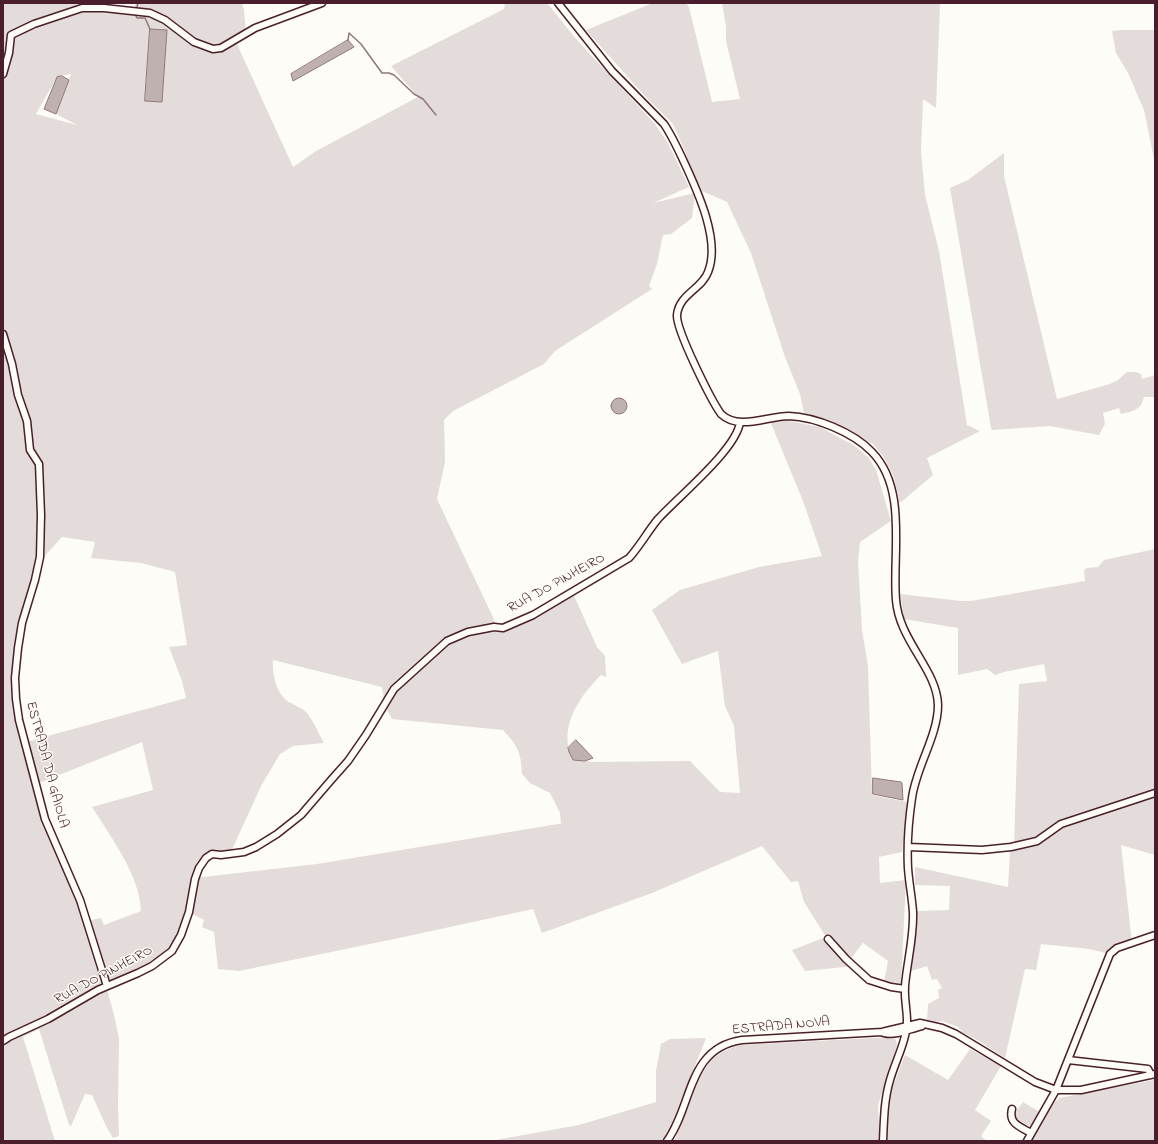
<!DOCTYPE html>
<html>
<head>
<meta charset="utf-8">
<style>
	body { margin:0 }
	#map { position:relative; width:1158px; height:1144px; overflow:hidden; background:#fdfcf7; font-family:"Indie Flower",sans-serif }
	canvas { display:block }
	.frame { position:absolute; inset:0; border:4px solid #4a1f2b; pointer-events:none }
</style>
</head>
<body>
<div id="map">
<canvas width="1158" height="1144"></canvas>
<div class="frame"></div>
</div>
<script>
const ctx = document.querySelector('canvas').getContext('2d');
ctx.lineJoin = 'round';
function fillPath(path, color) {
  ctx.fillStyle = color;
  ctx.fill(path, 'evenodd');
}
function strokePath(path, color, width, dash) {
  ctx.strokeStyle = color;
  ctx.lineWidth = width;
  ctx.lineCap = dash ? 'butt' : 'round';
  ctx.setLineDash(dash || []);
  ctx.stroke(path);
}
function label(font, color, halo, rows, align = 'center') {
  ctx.font = font + ' "Indie Flower",sans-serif';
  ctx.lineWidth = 3;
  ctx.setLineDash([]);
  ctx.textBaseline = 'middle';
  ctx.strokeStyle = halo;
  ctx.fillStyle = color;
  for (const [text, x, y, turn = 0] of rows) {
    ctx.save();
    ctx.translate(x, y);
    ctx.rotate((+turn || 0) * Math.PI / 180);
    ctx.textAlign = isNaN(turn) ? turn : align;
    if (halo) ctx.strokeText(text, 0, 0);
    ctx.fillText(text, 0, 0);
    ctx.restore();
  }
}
fillPath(new Path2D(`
	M3,3H113L111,9L133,11L136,3H242L244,10L246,32L236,42L293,167L316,151L418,97L391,66L504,9L505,3H547L577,40L655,124L668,143L689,187L653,203L695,193L692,218L671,234L663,235L657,264L649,286L652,289L555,351L544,364L453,411L444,420L445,462L437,499L499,630L572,591L597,647L605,656L606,677L601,675C579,697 557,728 573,760L594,762L690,761L720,792L740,793L734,726L725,706L718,651L682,664L652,610L680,590L759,567L822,556L803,501L770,421H789L820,427L855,446L869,458L876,470L891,521L860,542L858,561L862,630L868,666L872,795L908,802L902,852L879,857L880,883L906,880L901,983L884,982L888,961L863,943L849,961L854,966L805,971L792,950L826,937L804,902L798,881L791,882L762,846L652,893L542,933L533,909L399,938L239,971L218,969L214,932L202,927L204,920L189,912L181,935L163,958L106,985L115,1019L119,1039L118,1107L119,1135L117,1137L113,1138L106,1126L92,1095L85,1094L71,1126L69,1125L39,1029L23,1037L55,1141H3ZM71,74L56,114L77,125L36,114L57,77ZM62,537L95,542L91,558L141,563L175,572L187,645L169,647L182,681L186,698L26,742L19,721L15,678L18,648L43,558ZM273,660L382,687L385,706L392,719L503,730C518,746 521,752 522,774L530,783L550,793L560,813L561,823H564L317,864L194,878L212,854H230L261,786L280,754L293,746L324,743C318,733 314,720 305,711C300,707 294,705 289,702C276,694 272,673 273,660ZM142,742L153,790L92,807C110,836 140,875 141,911L104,925L101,918L86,921L47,816L39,783Z
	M653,3H686L689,7L712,102L740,99L726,41V27L722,3H940L936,108L923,99L921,151L925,195L939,251L967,425L980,431L927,458L933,475L900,503L893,475L883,456L873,444L841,427L804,413L800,394L785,357L751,253L727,202L702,191L673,124L643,94L586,30Z
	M1122,30H1155V164L1144,110L1128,73L1116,53L1112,31Z
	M1004,153V176L1057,399L1110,384L1118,380L1127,372H1136L1141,374L1142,379L1155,375V397H1144C1141,410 1134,411 1121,414L1119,408L1103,413L1105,424L1099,435L1050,426L992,430L991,428L950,188L968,180Z
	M1155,549V855L1121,845L1132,943L1110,954L1089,949L1041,944L1036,970L1025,969L1005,1058L974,1038L963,1033L958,1027L942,1021L935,1023L927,1020L928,1004L939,998L938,990L942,988L937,979L932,980L927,966L911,971L917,911L949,910L950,886L915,885V867L1008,887L1010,851L1011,847L1014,846L1019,684L1047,681L1044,664L1004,672L995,675L987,669L958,675V628L904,619L900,594L961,601H971L1085,581L1084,570L1087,568L1098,567L1104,560Z
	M892,1037L896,1040L897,1046L878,1105L880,1141H674C686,1118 695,1073 715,1057C723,1051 731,1048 740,1045Z
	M706,1038L670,1129L661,1141H490L579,1125L656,1102V1071L661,1044L670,1039Z
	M970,1049L1001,1066L975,1110L991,1121L981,1136L987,1141H885L892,1089L905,1055L948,1080Z
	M1154,1080L1155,1081V1141H1030L1054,1103L1059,1098Z
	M1023,1102L1040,1112L1032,1126C1026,1125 1014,1120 1016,1113C1017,1109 1021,1105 1023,1102Z`), '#e3dcda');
const water = new Path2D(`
	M150,29L167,30L162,102L145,101Z
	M348,40L354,47L293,81L291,74Z
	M62,76L69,80L56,114L44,109L57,77Z
	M611 406a8 8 0 1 1 16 0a8 8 0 1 1-16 0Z
	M576,740L593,758L585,761L573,760L569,752L568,748Z
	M873,778L901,782L902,783L903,800L873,794Z`);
fillPath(water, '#c0b1b1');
strokePath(water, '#91777b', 1);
strokePath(new Path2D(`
	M136,10L138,3
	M135,14L137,18H145L150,29
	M348,40L349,33L361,44L382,73H389L394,75L414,94L423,99L436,115`), '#91777b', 1.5);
const minor = new Path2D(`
	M558,3L612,71L664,124C672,136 678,149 684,162C697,190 721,241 708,272C702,289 679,294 677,315C676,330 711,400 721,414C739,431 767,416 789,416C815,417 853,432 872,452C908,489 892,554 896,600C899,641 937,669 938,705C938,736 916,767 912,798C909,818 907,848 908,868C909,883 912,897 913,912C914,937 907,962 905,986C904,998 907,1009 907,1021C907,1040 895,1062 890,1080C884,1100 884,1120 883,1141
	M3,74L9,53L11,35L34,24L82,8H104L150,13L165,20L194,42L213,49L221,48L255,28L322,3
	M3,334L12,364L18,395L27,421L30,450L39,464L41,515L40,557L35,580L22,623L18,648L15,678L16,699L19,720L45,819L80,900L107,986
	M909,847L982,850L1011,847L1037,841L1061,824L1155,793
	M828,939L846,959L869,980L891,987L905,989
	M884,1033C897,1036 909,1029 922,1026
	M3,1041L9,1037L48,1019L98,990L138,973L152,966L172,951L181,935L189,912L195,879L199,868L206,858L212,854L221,855L244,852L256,847L277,834L301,815L332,779L348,761L366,735L394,689L447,641L468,632L494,627L503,628L533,615L629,558C640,546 648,531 658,519C678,497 737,449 740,422
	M1068,1060L1148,1069L1151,1075
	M1012,1109C1008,1124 1021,1127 1031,1133
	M667,1141C693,1105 687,1048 742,1040L882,1032L920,1023L942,1028L956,1034L1035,1082L1056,1090H1081L1155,1074
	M1027,1141L1056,1090L1110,954L1117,948L1155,935`);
strokePath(minor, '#4a1f2b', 9);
strokePath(minor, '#fdfcf7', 6);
label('14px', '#4a1f2b', '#fdfcf7', [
	["RUA DO PINHEIRO",557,584,-29],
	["ESTRADA DA GAIOLA",46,765,75],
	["RUA DO PINHEIRO",104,976,-28],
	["ESTRADA NOVA",781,1027,-5]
]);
</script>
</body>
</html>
